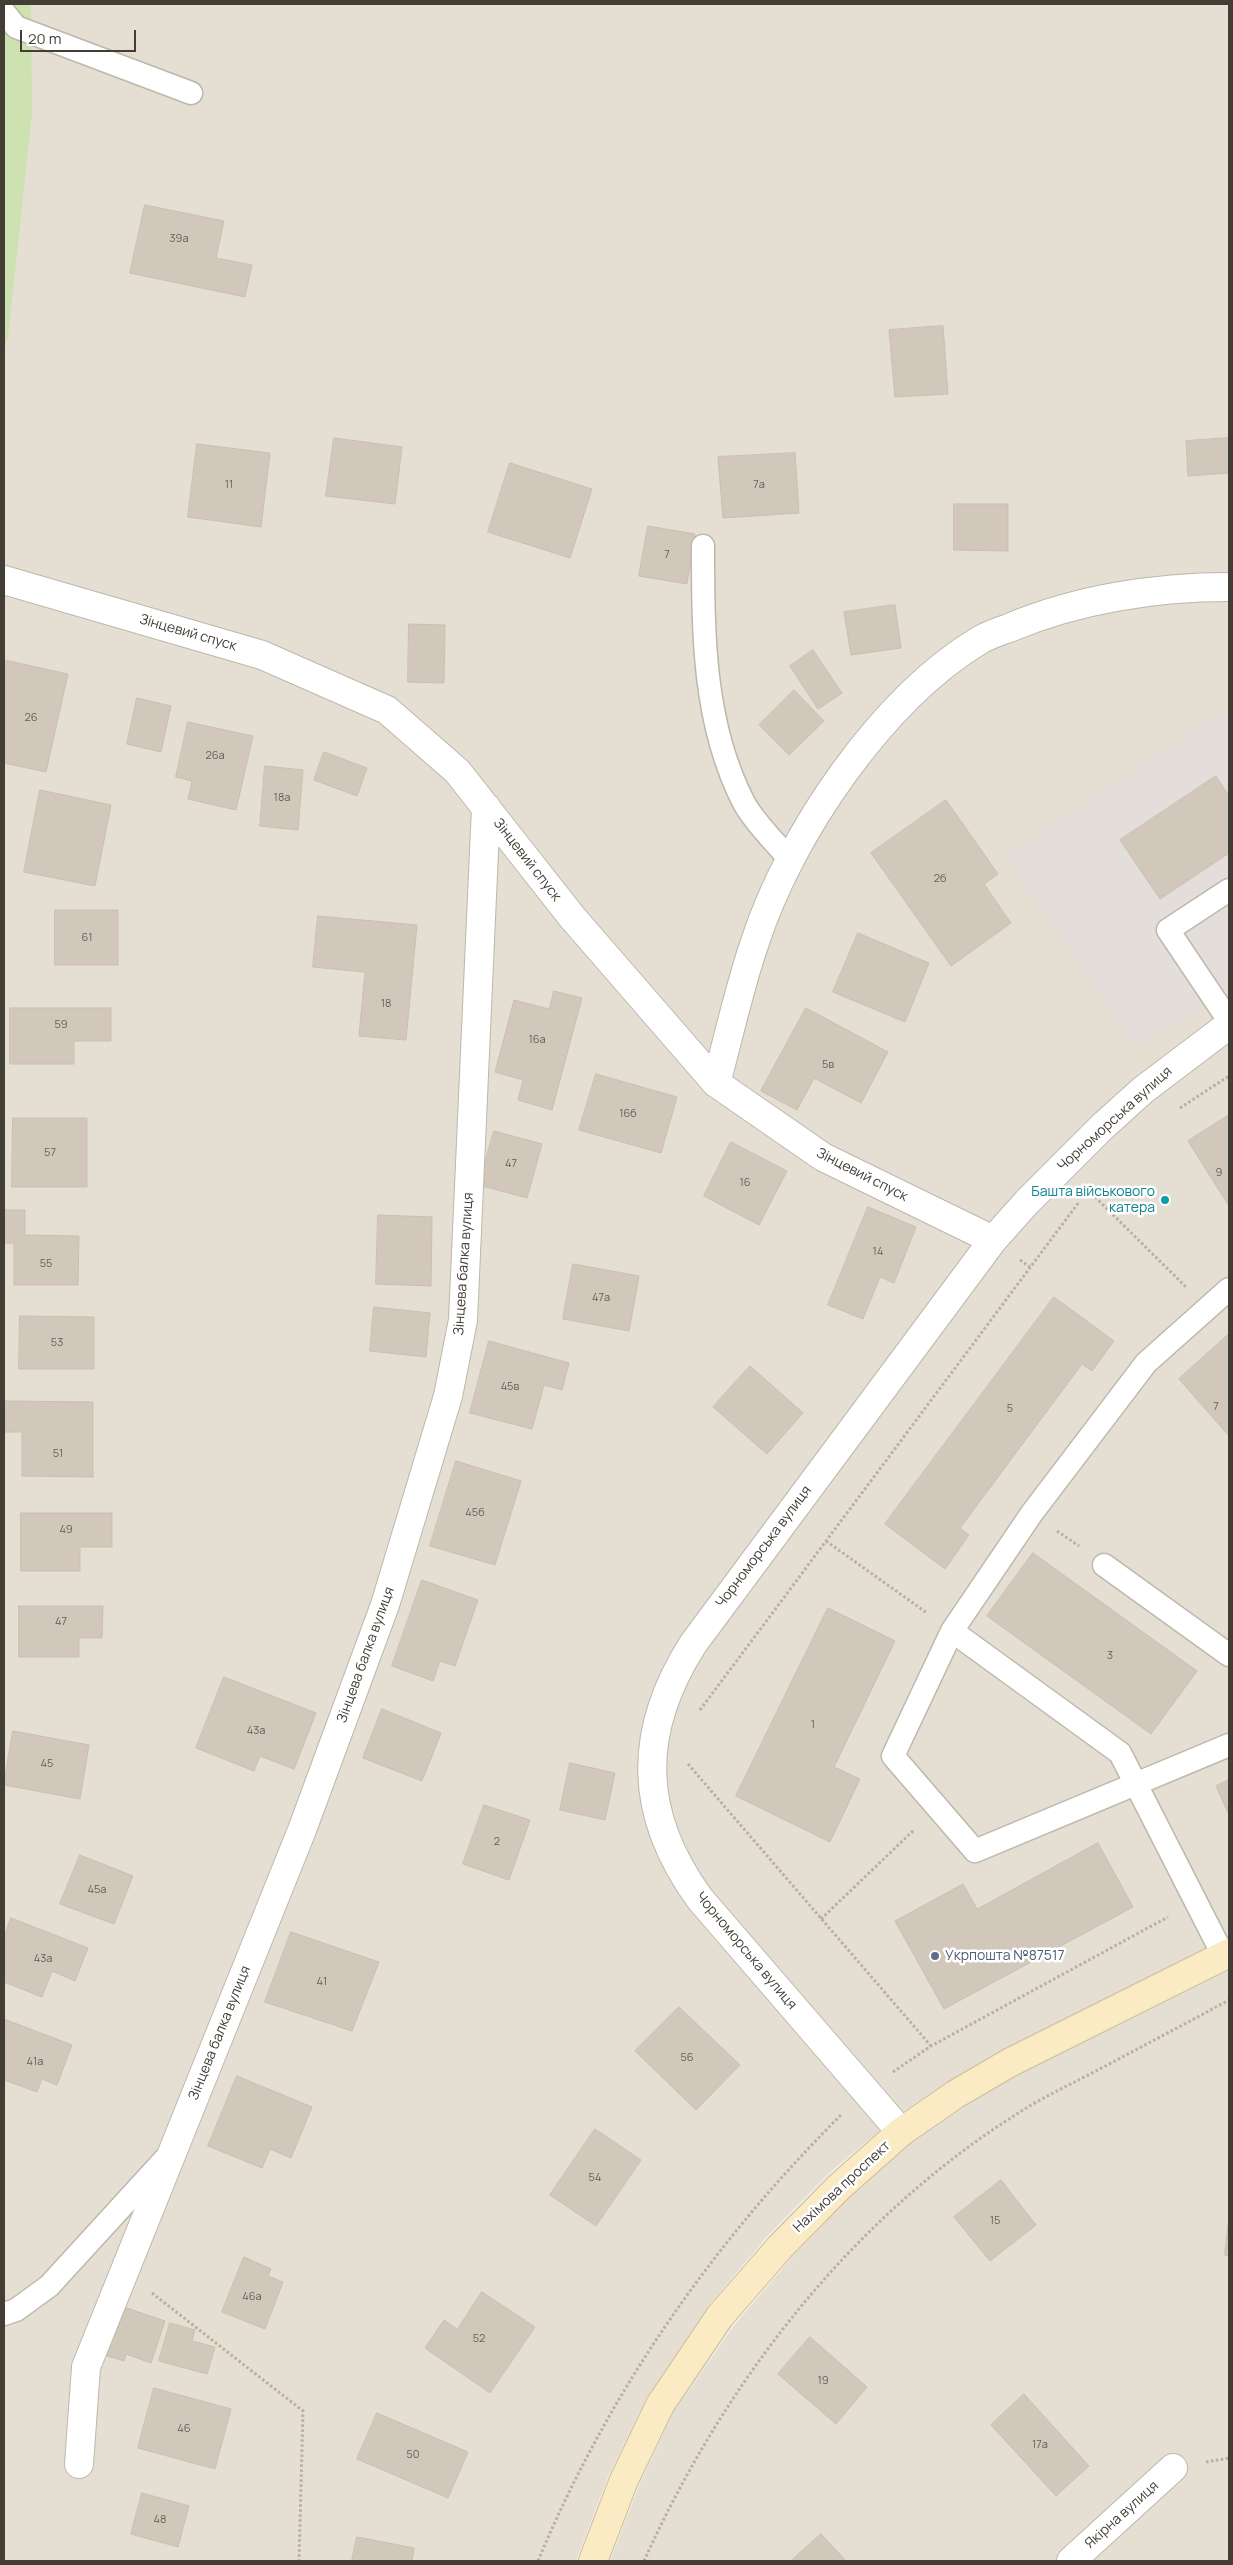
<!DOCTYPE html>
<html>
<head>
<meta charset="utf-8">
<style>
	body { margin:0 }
	#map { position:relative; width:1233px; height:2565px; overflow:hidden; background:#f1ede4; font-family:Manrope,sans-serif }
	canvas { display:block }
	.frame { position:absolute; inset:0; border:5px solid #423d35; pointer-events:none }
	.scale { position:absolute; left:20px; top:30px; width:116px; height:22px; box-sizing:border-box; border:2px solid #423d35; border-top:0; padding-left:6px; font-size:15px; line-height:18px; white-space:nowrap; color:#423d35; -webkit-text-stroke:4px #fff; paint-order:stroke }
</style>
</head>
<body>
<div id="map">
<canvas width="1233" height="2565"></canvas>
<div class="frame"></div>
<div class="scale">20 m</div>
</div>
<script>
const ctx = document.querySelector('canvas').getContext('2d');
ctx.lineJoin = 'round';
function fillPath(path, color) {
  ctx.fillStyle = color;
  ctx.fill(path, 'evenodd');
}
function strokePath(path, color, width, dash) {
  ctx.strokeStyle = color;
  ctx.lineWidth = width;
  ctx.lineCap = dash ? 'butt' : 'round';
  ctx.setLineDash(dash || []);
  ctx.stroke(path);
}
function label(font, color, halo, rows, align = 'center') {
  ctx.font = font + ' Manrope,sans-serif';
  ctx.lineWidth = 5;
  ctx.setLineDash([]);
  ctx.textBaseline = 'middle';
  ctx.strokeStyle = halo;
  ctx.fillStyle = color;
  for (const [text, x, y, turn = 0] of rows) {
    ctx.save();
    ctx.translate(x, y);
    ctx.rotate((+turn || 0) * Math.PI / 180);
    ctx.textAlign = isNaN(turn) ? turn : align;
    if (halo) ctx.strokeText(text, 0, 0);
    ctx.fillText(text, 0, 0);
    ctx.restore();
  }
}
fillPath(new Path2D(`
	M4,4H1229V1936L974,2066L901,2113L832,2170L769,2234L709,2305L647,2397L609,2474L576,2561H4Z
	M1229,1968V2561H610L639,2486L673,2413L733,2327L793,2256L847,2199L908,2144L1003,2081Z`), '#e4ded3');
fillPath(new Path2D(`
	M1229,707V987L1135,1049L1005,856Z`), '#e3ded9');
fillPath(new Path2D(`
	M4,4H31L32,113L8,337L4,350Z`), '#cde2b0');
const building = new Path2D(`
	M145,205L224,221L216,258L252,265L245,297L130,273Z
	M943,326L948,394L895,397L889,330Z
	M334,438L402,447L395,504L326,496Z
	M1229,438V473L1188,476L1186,441Z
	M197,444L270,453L261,527L188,517Z
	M795,453L799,513L723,518L718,457Z
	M510,463L592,489L570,558L488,532Z
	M954,504H1008V551L954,550Z
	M648,526L695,534L687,584L639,576Z
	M895,605L901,648L851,655L844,612Z
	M409,624L445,625L444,683L408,682Z
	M813,650L842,693L818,709L790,666Z
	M4,660L68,674L46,772L4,763Z
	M794,690L824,721L789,755L759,725Z
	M137,698L171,706L161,752L127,744Z
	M188,722L253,736L236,810L188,799L192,781L176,777Z
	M324,752L367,768L357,796L314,780Z
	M265,766L303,770L298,830L260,826Z
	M1216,776L1229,796V853L1160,899L1120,840Z
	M40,790L111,805L95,886L24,872Z
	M946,800L998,874L984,884L1011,923L951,966L871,853Z
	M55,910H118V965H55Z
	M318,916L417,925L406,1040L359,1036L365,972L313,967Z
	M858,933L929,963L905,1022L833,992Z
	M554,991L582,998L552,1110L518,1100L523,1080L495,1072L514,1000L549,1009Z
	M10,1008H111V1041H74V1064H10Z
	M806,1008L888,1052L861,1103L814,1078L797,1110L761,1091Z
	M596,1074L677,1097L661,1153L579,1130Z
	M1229,1115V1206L1188,1141Z
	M13,1118H87V1187H12Z
	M494,1131L542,1144L527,1198L479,1185Z
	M731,1142L787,1171L759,1225L704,1196Z
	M868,1207L916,1227L894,1283L880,1277L863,1319L828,1305Z
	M4,1210H25V1235L79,1236L78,1285H14V1243H4Z
	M378,1215L432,1217L431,1286L376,1284Z
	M573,1264L639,1276L629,1331L563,1319Z
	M1054,1297L1114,1341L1092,1371L1082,1364L960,1528L969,1535L945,1569L885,1524Z
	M374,1307L430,1313L426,1357L370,1351Z
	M20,1316L94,1317V1369H19Z
	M1229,1334V1436L1179,1379Z
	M489,1341L569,1363L562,1390L544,1385L532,1429L470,1413Z
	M750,1366L803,1413L767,1454L713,1407Z
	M4,1401L93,1402V1477L22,1476V1432H4Z
	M456,1461L521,1481L495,1565L430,1546Z
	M21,1513H112V1547H80V1571H21Z
	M1033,1553L1197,1671L1151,1734L987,1616Z
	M422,1580L478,1600L455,1666L440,1661L433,1681L392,1666Z
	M19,1606H103L102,1638H79V1657H19Z
	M828,1608L895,1641L834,1767L860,1779L830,1842L736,1796Z
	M224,1677L316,1713L294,1769L260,1756L254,1771L196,1748Z
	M382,1709L441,1733L422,1781L363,1758Z
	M13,1731L89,1745L80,1799L4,1785Z
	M570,1763L615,1773L605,1820L560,1810Z
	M1229,1780V1815L1216,1786Z
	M484,1805L530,1820L509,1880L463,1864Z
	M1098,1843L1133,1907L944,2009L895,1921L963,1884L977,1909Z
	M80,1855L133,1876L114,1924L60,1904Z
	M11,1918L88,1948L75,1981L52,1971L42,1997L4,1982V1937Z
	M291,1932L379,1962L352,2031L265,2002Z
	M679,2007L740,2065L696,2110L635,2051Z
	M4,2019L72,2045L57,2085L42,2079L37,2092L4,2080Z
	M237,2076L312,2107L291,2158L270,2149L262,2168L208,2146Z
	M595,2129L641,2160L596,2226L550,2195Z
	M1001,2180L1036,2225L990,2261L954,2217Z
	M1229,2218V2256L1225,2255Z
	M244,2257L271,2269L268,2276L283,2282L265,2329L222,2312Z
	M482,2292L535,2327L490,2393L425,2348L444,2320L457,2329Z
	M121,2306L165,2321L151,2363L126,2354L124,2361L104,2355Z
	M170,2323L195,2330L192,2341L215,2347L207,2374L159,2361Z
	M810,2337L867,2387L836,2424L778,2374Z
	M154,2388L231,2409L215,2469L138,2448Z
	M1024,2394L1089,2466L1056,2496L991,2425Z
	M377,2413L468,2452L448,2498L357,2459Z
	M142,2493L189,2506L178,2547L131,2534Z
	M821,2534L846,2561H791Z
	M357,2537L414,2548L412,2561H352Z`);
fillPath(building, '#d1c8bb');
strokePath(building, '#cbbfaf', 1);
const service = new Path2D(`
	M4,12L16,27L191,93
	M703,546C703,633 703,724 744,803C754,822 776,843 790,860
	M1229,890L1168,930L1229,1021
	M1229,1289L1146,1363L1032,1513L952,1631L893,1756L975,1851L1229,1745
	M1104,1565L1229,1655
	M952,1631L1120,1753L1223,1955
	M4,2314L16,2310L49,2286L167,2157`);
const minor = new Path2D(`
	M4,580L262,655L387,710L457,771L572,917L716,1083L823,1157L993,1240
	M716,1083C729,1036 739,988 755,942C790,834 882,699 980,640C989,635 1000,631 1009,628C1077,599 1156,587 1229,587
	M901,2132L700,1899C638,1814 637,1732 693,1644L993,1240L1027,1202L1102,1127L1143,1090L1229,1025
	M79,2464L86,2367L302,1830L385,1605L448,1396L463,1320L486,807
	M1071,2561L1173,2468`);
const secondary = new Path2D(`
	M593,2561L624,2480L660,2405L720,2316L780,2247L838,2188L901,2132L956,2094L1009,2063L1229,1953`);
strokePath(service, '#beb7ab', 25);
strokePath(minor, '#beb7ab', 30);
strokePath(secondary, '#cdbd97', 30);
strokePath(new Path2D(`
	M1180,1108L1229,1076
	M1088,1190L1186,1287
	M1020,1260L1030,1267
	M1057,1531L1079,1546
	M826,1541L927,1613
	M700,1710L1079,1202
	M688,1764L931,2046
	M821,1919L915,1829
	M893,2072L931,2046L1168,1917
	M152,2293L303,2411L299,2561
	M1206,2462L1229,2458
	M538,2561C608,2393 713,2242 842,2114
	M644,2561C727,2377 858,2209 1033,2104C1054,2092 1075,2082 1096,2071C1141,2047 1185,2024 1229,2000`), '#bcaf9a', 3, [2.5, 2.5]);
strokePath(service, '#fff', 22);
strokePath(minor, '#fff', 28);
strokePath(secondary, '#faebc5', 28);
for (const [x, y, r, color] of [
	[1165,1200,5,"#0f9aa8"],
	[935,1956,5,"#5c6f8a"]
]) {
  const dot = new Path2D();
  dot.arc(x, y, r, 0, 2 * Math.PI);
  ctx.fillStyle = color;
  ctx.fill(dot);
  strokePath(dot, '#fff', 2);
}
label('11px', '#666056', null, [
	["39а",179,239],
	["11",229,485],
	["7а",759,485],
	["7",667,555],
	["26",31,718],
	["26а",215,756],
	["18а",282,798],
	["2б",940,879],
	["61",87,938],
	["18",386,1004],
	["59",61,1025],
	["16а",537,1040],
	["5в",828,1065],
	["16б",628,1114],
	["57",50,1153],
	["47",511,1164],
	["9",1219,1173],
	["16",745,1183],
	["14",878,1252],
	["55",46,1264],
	["47а",601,1298],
	["53",57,1343],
	["45в",510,1387],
	["7",1216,1407],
	["5",1010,1409],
	["51",58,1454],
	["45б",475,1513],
	["49",66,1530],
	["47",61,1622],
	["3",1110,1656],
	["1",813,1725],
	["43а",256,1731],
	["45",47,1764],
	["2",497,1842],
	["45а",97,1890],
	["43а",43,1959],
	["41",322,1982],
	["56",687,2058],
	["41а",35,2062],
	["54",595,2178],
	["15",995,2221],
	["46а",252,2297],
	["52",479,2339],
	["19",823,2381],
	["46",184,2429],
	["17а",1040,2445],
	["50",413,2455],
	["48",160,2520]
]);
label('14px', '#423d35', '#fff', [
	["Зінцевий спуск",188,633,16],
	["Зінцевий спуск",527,860,52],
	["Чорноморська вулиця",1115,1119,-42],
	["Зінцевий спуск",862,1175,27],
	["Зінцева балка вулиця",464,1264,-86],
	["Чорноморська вулиця",764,1547,-53],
	["Зінцева балка вулиця",366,1655,-70],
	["Чорноморська вулиця",746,1951,50],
	["Зінцева балка вулиця",220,2033,-68],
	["Нахімова проспект",842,2187,-43],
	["Якірна вулиця",1122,2515,-42]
]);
label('14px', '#0d838f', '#fff', [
	["Башта військового",1155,1192],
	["катера",1155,1208]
], 'right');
label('14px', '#4e5e75', '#fff', [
	["Укрпошта №87517",945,1956]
], 'left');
</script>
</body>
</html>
